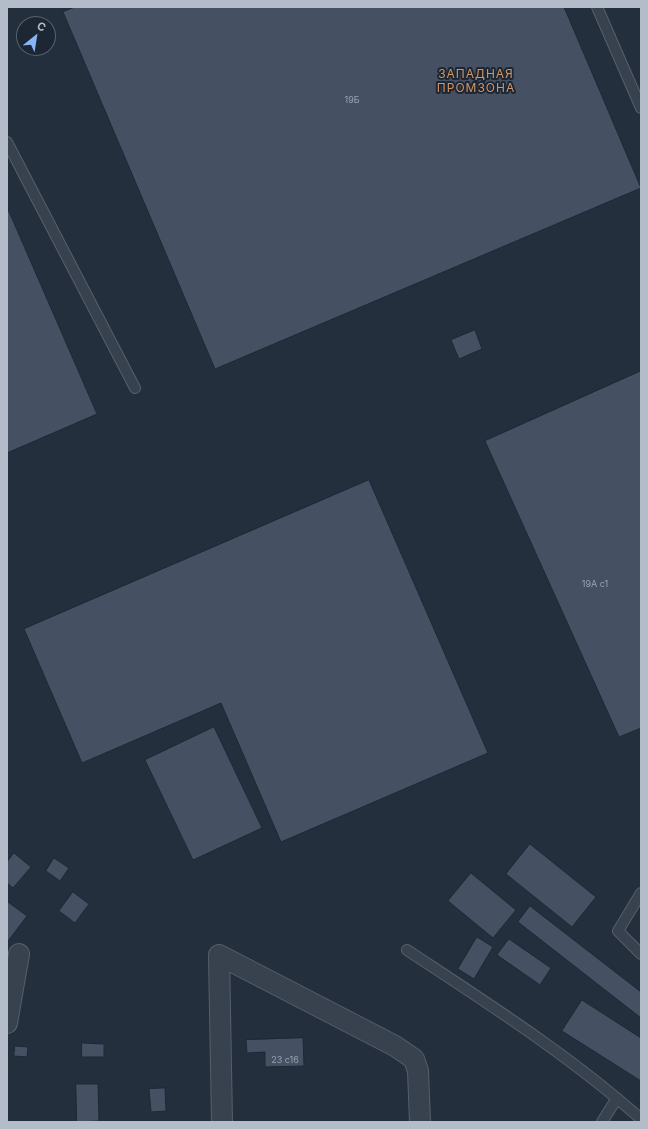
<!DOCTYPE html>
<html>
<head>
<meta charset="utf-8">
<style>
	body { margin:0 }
	#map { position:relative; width:648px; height:1129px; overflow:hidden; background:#242f3e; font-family:Inter,sans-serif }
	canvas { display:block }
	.frame { position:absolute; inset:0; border:8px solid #b4bcc9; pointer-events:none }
	.north { position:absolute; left:16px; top:16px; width:40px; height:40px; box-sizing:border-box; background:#1d2633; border:1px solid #59626f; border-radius:50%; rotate:30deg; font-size:11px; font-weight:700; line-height:16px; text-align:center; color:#b4bcc9 }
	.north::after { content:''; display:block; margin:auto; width:14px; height:18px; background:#8ab4f8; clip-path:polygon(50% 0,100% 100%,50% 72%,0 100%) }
</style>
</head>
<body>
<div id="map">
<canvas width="648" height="1129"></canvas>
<div class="frame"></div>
<div class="north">С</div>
</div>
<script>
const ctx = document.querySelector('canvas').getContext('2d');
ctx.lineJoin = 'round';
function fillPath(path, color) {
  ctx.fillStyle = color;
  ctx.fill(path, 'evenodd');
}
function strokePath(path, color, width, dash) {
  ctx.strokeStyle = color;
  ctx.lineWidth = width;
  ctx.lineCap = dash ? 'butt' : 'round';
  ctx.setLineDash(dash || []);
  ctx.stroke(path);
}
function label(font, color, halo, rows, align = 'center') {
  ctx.font = font + ' Inter,sans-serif';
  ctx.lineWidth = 4;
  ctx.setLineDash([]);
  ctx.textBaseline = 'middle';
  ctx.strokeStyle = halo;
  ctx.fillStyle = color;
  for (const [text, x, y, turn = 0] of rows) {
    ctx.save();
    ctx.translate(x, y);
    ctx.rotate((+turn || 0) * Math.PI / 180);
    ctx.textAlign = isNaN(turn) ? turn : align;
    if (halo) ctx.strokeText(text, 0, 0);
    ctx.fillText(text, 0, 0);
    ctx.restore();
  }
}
const building = new Path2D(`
	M75,7H564L641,188L215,369L63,12Z
	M7,207L97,414L7,453Z
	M475,330L482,349L459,359L451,340Z
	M641,371V728L619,737L485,441Z
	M369,480L488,753L281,842L221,703L82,763L24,629Z
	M214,727L262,828L193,860L145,760Z
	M530,844L596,897L572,927L506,874Z
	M14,853L31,867L13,888L7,883V862Z
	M54,858L69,868L60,881L46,871Z
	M471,873L516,910L493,938L448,901Z
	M73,892L89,904L75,923L59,911Z
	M8,902L27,916L8,941L7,940V903Z
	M530,906L641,992V1018L518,922Z
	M477,937L493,947L474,979L458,969Z
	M509,939L551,968L540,985L497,955Z
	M582,1000L641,1038V1081L562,1031Z
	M303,1038L304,1066L265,1067V1052L247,1053L246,1040Z
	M82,1043L104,1044V1057H82Z
	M15,1046L28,1047L27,1057L14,1056Z
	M76,1084H98L99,1121L77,1122Z
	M165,1088L166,1111L151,1112L149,1089Z`);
fillPath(building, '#455162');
strokePath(building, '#1f2835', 1);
const service = new Path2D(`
	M597,7L641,108
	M7,142L135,388
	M641,893L618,931L641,954
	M407,950C487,1003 569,1055 641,1119
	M602,1122L617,1098`);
const minor = new Path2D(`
	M7,1023L19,954
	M222,1122L219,955L395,1046L414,1059L418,1071L420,1122`);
strokePath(service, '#565f6c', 12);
strokePath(minor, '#565f6c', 22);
strokePath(service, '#38414e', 10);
strokePath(minor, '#38414e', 20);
label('9px', '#98a1af', null, [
	["19Б",352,100],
	["19А с1",595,584],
	["23 с16",285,1060]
]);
ctx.letterSpacing = '1px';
label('12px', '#d59563', '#1d2633', [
	["ЗАПАДНАЯ",476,74],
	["ПРОМЗОНА",476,88]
]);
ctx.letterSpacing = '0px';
</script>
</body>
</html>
